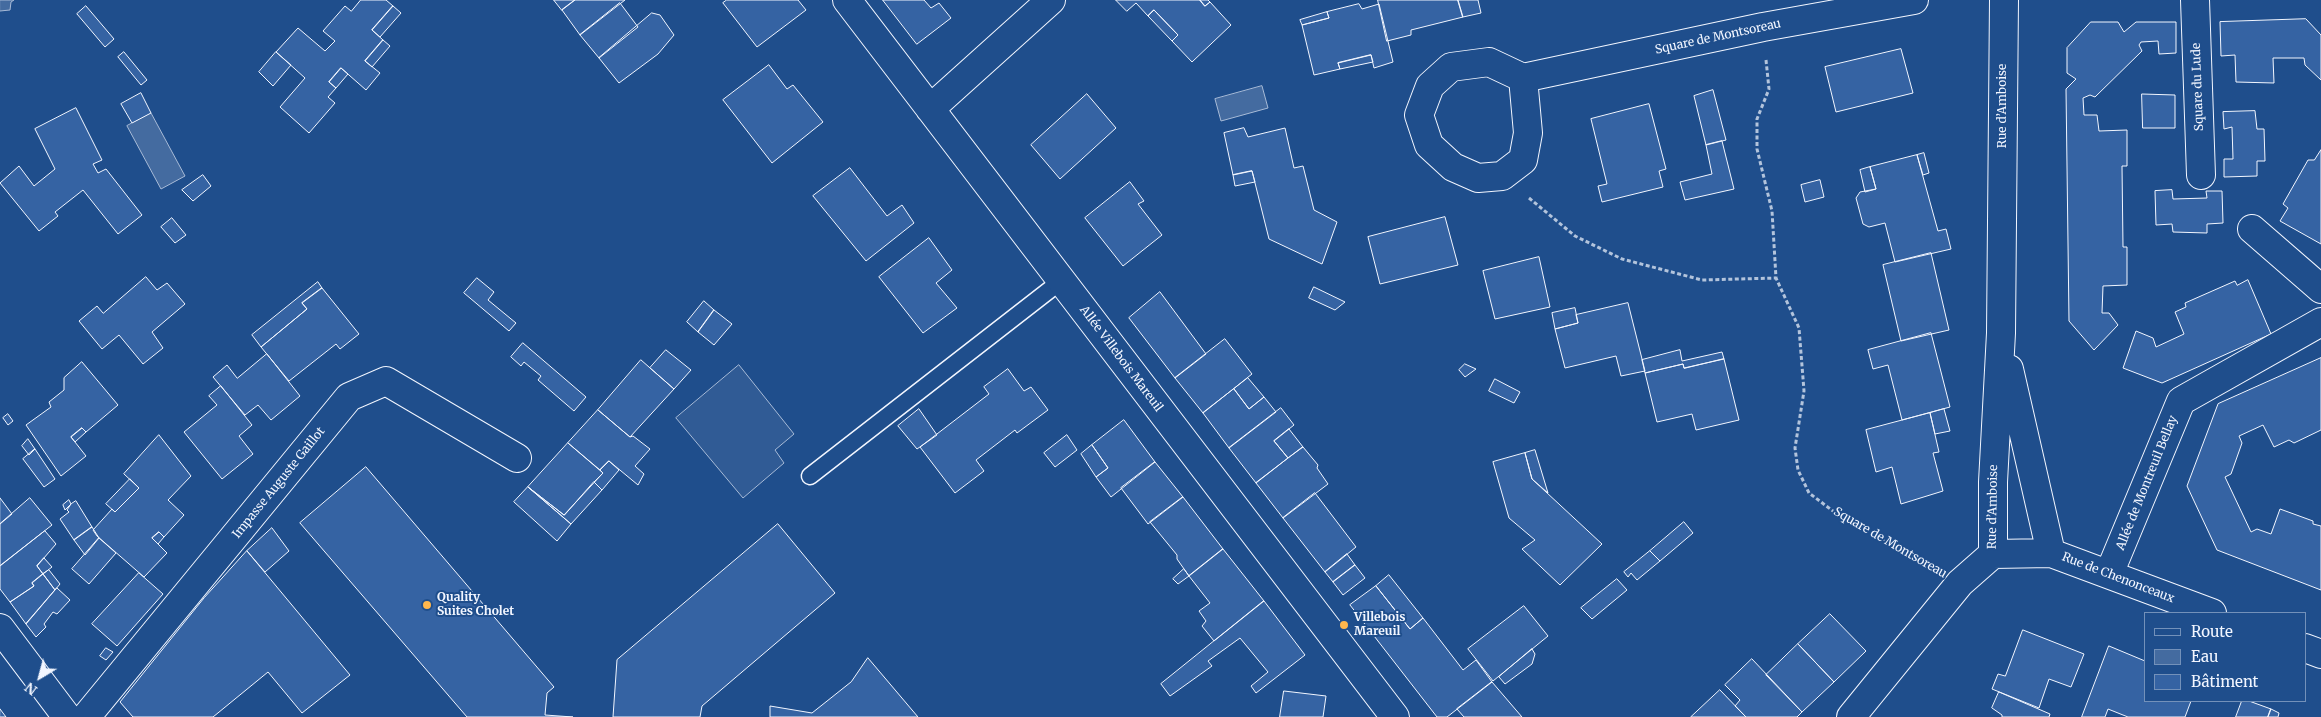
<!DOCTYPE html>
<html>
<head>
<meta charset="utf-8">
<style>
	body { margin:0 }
	#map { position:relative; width:2321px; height:717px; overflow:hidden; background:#1f4e8c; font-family:Merriweather,serif }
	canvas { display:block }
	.legend { position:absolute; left:2144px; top:612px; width:162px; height:90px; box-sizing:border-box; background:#1f4e8c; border:1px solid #7391ba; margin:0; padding:6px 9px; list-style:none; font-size:15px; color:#f2f6ff }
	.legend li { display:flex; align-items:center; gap:10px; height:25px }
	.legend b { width:25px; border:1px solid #7391ba }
	.north { position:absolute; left:15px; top:652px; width:50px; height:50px; -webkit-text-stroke:4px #1f4e8c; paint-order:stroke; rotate:217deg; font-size:14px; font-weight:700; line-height:20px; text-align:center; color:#f2f6ff }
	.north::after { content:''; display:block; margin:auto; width:18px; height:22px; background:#f2f6ff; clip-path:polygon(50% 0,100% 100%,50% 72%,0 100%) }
</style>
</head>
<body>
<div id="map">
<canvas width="2321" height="717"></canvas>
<ul class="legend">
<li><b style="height:6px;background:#1f4e8c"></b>Route</li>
<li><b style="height:14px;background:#446ba0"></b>Eau</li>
<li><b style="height:14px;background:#3563a3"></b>Bâtiment</li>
</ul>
<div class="north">N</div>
</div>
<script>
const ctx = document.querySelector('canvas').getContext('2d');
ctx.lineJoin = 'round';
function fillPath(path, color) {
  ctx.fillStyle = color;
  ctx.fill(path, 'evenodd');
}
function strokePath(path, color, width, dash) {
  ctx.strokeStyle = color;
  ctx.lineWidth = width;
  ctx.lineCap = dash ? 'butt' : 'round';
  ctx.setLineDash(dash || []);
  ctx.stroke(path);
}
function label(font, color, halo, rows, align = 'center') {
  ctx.font = font + ' Merriweather,serif';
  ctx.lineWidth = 4;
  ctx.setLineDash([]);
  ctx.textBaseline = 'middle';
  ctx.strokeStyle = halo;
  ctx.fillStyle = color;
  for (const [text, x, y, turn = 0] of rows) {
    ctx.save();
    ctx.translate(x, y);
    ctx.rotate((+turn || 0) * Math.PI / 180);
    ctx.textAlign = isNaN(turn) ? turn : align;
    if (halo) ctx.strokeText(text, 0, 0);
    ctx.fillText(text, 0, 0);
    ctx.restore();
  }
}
const built = new Path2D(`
	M739,365L794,434L775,450L784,463L743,498L676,418Z`);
fillPath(built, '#305b95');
strokePath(built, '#a8bbd7', 1);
const water = new Path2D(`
	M0,0H14L11,2L10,10L0,11Z
	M1262,86L1268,108L1221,121L1215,99Z
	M151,113L185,176L161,189L127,126Z`);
fillPath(water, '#446ba0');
strokePath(water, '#a8bbd7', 1);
const building = new Path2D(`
	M361,0H386L393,6L372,30L383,40L365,61L380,73L366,90L341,68L329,82L336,88L328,97L335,103L309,133L280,107L305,78L276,52L298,28L325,51L335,41L323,31L345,6L351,11Z
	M554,0H575L562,10Z
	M575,0H625L580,35L562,10Z
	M727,0H798L806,10L757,47L723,3Z
	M883,0H924L931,8L939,3L951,18L917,44Z
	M1116,0H1200L1205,6L1210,2L1231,25L1192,62L1172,41L1178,35L1154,10L1148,16L1136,3L1127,11Z
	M1200,0H1208L1210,2L1205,6Z
	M1378,0H1458L1463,17L1411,30V35L1387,41Z
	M1458,0H1478L1481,13L1463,17Z
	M620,3L638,27L599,58L580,35Z
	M1359,4L1362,9L1379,4L1393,62L1374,68L1371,55L1338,63L1340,69L1314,75L1302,25L1329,18L1327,12Z
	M86,6L114,39L105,47L77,14Z
	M393,6L401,13L380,37L372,30Z
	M1154,10L1178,35L1172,41L1148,16Z
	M1327,12L1329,18L1302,25L1300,20Z
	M652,13L660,15L674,35L658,54L619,83L599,58Z
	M2306,19L2321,35V80L2305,65L2304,58H2273L2274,83L2236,82L2235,55L2221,56L2220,22Z
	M2091,22H2118L2124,32L2136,22H2176V53L2159,54L2158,41L2141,42L2139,45L2142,51L2095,97L2090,95L2083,98L2084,115H2097L2099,131L2127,130V166H2122L2123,247H2127V285L2103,286L2102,313H2109L2118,325L2094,350L2069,321L2066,89L2076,79L2067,73V48Z
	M383,40L390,46L372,67L365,61Z
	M1901,49L1913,93L1836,112L1825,67Z
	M124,52L147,80L141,85L118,57Z
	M276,52L291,65L273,86L259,72Z
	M1371,55L1373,62L1340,69L1338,63Z
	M769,65L787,89L793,85L823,122L772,163L723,100Z
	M341,68L348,74L336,88L329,82Z
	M1713,90L1726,140L1706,145L1694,96Z
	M141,93L151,113L132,123L121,104Z
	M1087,94L1116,128L1060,179L1031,145Z
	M2142,94L2175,95V128H2143Z
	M1649,104L1666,169L1659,171L1663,187L1602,202L1598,186L1607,184L1591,119Z
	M76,108L102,160L93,164L98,173L106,169L142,215L118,234L83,190L55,212L58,216L39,231L0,183L19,166L34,186L55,169L35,129Z
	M2255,111L2257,129H2264L2265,161H2257V176L2224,177V159H2233L2232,127L2224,129L2223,112Z
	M1244,128L1248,137L1285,128L1294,168L1303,166L1314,210L1337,222L1322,264L1269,239L1252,171L1233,175L1224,133Z
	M1722,141L1734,189L1685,200L1680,182L1712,174L1706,145Z
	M2321,150V244L2280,221L2288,208L2283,204L2308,160H2314Z
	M1924,153L1929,173L1923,175L1917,155Z
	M1917,155L1938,231L1946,229L1951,249L1895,262L1885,223L1869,227L1863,224L1856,198L1860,192L1876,189L1870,167Z
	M1870,167L1876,189L1865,192L1860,170Z
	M850,168L887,216L902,205L914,223L866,261L813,196Z
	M1252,171L1255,182L1235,186L1233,175Z
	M203,175L211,186L193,201L182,190Z
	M1820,180L1824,197L1805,202L1801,185Z
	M1130,182L1144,201L1138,204L1162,235L1123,266L1085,218Z
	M2172,190L2173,199L2207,198L2206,191H2222L2223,223L2207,224V233L2173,232L2172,224L2156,225L2155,191Z
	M1445,217L1458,265L1380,284L1368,237Z
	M172,218L186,235L175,243L161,227Z
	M929,238L952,270L936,283L957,308L923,333L879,277Z
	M1931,253L1949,330L1901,341L1883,265Z
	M1539,257L1550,307L1495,319L1483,271Z
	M146,277L157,290L167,283L185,304L152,332L163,348L143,364L119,335L102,349L79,321L97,306L103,313Z
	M477,278L494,292L488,300L516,323L509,331L464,293Z
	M2248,280L2271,334L2162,383L2123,368L2136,331L2153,338L2156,347L2184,334L2175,312L2186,307L2185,303L2235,281L2237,285Z
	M318,282L322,288L302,303L307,309L261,347L252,335Z
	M1314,287L1345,302L1335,310L1309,298Z
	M322,288L359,334L340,349L336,344L289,381L261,347L307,309L302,303Z
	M1160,292L1206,354L1175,378L1129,318Z
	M704,301L714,310L698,332L687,322Z
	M1628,303L1645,371L1621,376L1616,356L1565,368L1555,329L1578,323L1576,315Z
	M1575,308L1578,323L1555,329L1552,313Z
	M714,310L732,324L714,345L698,332Z
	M1931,333L1950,407L1902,420L1888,365L1873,369L1868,350Z
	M1225,339L1252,374L1203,413L1175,378Z
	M523,343L586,397L574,411L538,380L541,376L524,362L521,366L511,357Z
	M666,350L691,370L674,389L650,368Z
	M1680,350L1682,361L1722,352L1724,359L1684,368L1683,364L1645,373L1642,360Z
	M267,354L300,396L271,420L258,405L245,415L213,377L227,365L237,378Z
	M2321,358V430L2294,443L2289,440L2274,447L2263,425L2239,436L2242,443L2231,474L2225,477L2251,532L2257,529L2271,534L2280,509L2313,521V524L2321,526V590L2217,550L2187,486L2218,404Z
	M1724,359L1739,420L1696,430L1692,414L1657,422L1645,373L1683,364L1684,368Z
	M641,360L674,389L630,437L598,410Z
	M82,362L118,405L86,432L82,428L71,437L86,456L61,476L26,425L51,407L49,402L64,390V378Z
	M1465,364L1476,369L1465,377L1459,370Z
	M1008,369L1024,391L1031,387L1048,410L1017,433L1015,430L976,460L984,471L955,493L920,447L989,394L984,387Z
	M1248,378L1264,397L1249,409L1234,389Z
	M1495,379L1520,392L1514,403L1489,391Z
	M221,386L252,425L239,436L253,454L222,479L184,432L217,405L209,396Z
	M1234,389L1249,409L1264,397L1276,412L1229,448L1203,413Z
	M1281,408L1294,425L1274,441L1288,458L1256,483L1229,448Z
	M919,409L937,435L917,449L898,426Z
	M1944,409L1950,431L1935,434L1930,413Z
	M598,410L630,437L633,436L650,449L635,466L644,474L638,485L609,461L600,470L568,443Z
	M1930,413L1939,452L1933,453L1943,491L1901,504L1892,467L1876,472L1866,430Z
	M8,414L13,421L8,425L3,418Z
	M1124,420L1155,462L1111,497L1096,477L1108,468L1092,445Z
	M82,428L86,432L75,442L71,437Z
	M1289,429L1303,447L1288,458L1274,441Z
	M159,435L191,476L168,500L184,515L164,537L159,532L152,538L167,553L144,577L97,536L93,530L112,509L115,512L139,488L124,474Z
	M1067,435L1077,450L1055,467L1044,453Z
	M28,439L35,449L29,455L22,446Z
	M568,443L603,473L564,515L528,487Z
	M1092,445L1108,468L1096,477L1081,454Z
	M1303,447L1318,465L1317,468L1328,484L1283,518L1256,483Z
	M35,449L55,479L44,487L23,459Z
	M1535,450L1548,493L1532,479L1525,453Z
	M1525,453L1532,479L1602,544L1560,585L1522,549L1535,540L1509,518L1493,462Z
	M609,461L619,470L602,490L594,482L603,473L600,470Z
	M1155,462L1183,497L1148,524L1121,488Z
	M366,467L554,687L547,693L545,715L573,717H467L300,523Z
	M130,479L139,488L115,512L106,504Z
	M594,482L602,490L571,524L528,487L564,515Z
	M528,487L571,524L557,541L514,502Z
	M1315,493L1356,547L1325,572L1283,518Z
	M1183,497L1223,549L1189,576L1177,559V555L1150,522Z
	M0,498L12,514L0,524Z
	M30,498L52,525L0,566V524Z
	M69,500L71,504L65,510L63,505Z
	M76,501L92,527L74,540L60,519L69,512L67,510L71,504Z
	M1684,522L1693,533L1660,561L1650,551Z
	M778,524L835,593L702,706L700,717H613L617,660Z
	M92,527L99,538L85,555L74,540Z
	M272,528L289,551L265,572L247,551Z
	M45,531L56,544L37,566L43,574L32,583L34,586L10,602L0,589V566Z
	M159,532L164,537L158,544L152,538Z
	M99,538L116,553L89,584L72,569Z
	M1223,549L1264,601L1214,641L1202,626L1206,621L1199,611L1210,603L1189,576Z
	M247,551L350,675L302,713L268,672L213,717H133L120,702L204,598Z
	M1650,551L1660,561L1637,580L1631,573L1628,577L1624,572Z
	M1347,554L1355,565L1333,582L1325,572Z
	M44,558L52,567L43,574L37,566Z
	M1355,565L1365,578L1343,595L1333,582Z
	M1184,569L1189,576L1178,584L1173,579Z
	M49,570L60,584L55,590L43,574Z
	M139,573L163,594L117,646L92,624Z
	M43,574L55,590L26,624L10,602L34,586L32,583Z
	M1389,575L1423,618L1410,629L1376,586Z
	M1617,579L1627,590L1592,619L1581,608Z
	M1376,586L1410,629L1423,618L1463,670L1476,660L1492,682L1447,717H1437L1350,605Z
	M57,588L70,600L57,614L53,612L44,624L46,627L36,637L26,624Z
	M1264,601L1305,655L1256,693L1251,686L1268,672L1240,638L1208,661L1212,666L1170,696L1161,684Z
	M1524,606L1548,636L1493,681L1468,649Z
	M1830,614L1866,651L1834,682L1798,644Z
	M2023,630L2084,654L2071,687L2049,679L2039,708L1992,689L1998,674L2005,676Z
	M1798,644L1834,682L1802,712L1766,675Z
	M2109,646L2145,661V701H2191L2185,717H2128L2108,709L2105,717H2082Z
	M106,648L113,652L106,660L100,656Z
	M1532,649L1535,654L1532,664L1505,684L1499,677Z
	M868,658L918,717H770V706L812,713L851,682Z
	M1752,659L1802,712L1797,717H1746L1735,706L1740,700L1725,685Z
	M1492,682L1522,717H1464L1457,709Z
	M1720,690L1746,717H1691Z
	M1284,691L1326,696L1323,717H1280Z
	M1999,692L2050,714L2049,717H2002V715L1992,708Z
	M2242,701H2249L2271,709L2268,717H2236Z
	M0,709L6,717H0Z
	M2271,709L2279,713L2278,717H2268Z`);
fillPath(building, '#3563a3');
strokePath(building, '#f2f6ff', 1);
const service = new Path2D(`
	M810,476L1061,281`);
const minor = new Path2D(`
	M847,0L1395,717
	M2195,0L2201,175
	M1523,78L1528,133L1523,160L1502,176L1478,178L1453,167L1429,145L1419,115L1430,86L1451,67L1489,62L1523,78L1763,27L1914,0
	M930,109L1051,0
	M2252,229L2321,289
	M2009,369L2051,553
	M1993,554L2051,553L2212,613
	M2109,574L2181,401L2321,322
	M0,628L67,717
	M2305,648L2321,654
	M86,717L349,397L386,381L517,458
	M1851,717L1960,583L1993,554V482L2001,333L2004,0`);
strokePath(service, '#f2f6ff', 19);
strokePath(minor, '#f2f6ff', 30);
strokePath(new Path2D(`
	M1766,60L1769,89L1757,119V149L1772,211L1776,278L1799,328L1804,391L1795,448L1798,470L1809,493L1841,517L1931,567
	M1529,198L1575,236L1622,259L1702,280L1776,278`), '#b3c4dc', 3, [4, 2.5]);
strokePath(service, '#1f4e8c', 16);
strokePath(minor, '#1f4e8c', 28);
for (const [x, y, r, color] of [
	[427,605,5,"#ffb74d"],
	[1344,625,5,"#ffb74d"]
]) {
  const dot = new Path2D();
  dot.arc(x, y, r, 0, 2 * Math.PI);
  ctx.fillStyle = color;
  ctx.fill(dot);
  strokePath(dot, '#1f4e8c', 2);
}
label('12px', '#f2f6ff', '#1f4e8c', [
	["Square de Montsoreau",1718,37,-12],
	["Square du Lude",2198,87,-92],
	["Rue d’Amboise",2003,106,-90],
	["Allée Villebois Mareuil",1121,359,53],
	["Impasse Auguste Gaillot",279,483,-51],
	["Allée de Montreuil Bellay",2147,483,-68],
	["Rue d’Amboise",1993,507,-89],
	["Square de Montsoreau",1890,543,30],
	["Rue de Chenonceaux",2118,578,21]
]);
label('bold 12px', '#f2f6ff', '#1f4e8c', [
	["Quality",437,598],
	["Suites Cholet",437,612],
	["Villebois",1354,618],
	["Mareuil",1354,632]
], 'left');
</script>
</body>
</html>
